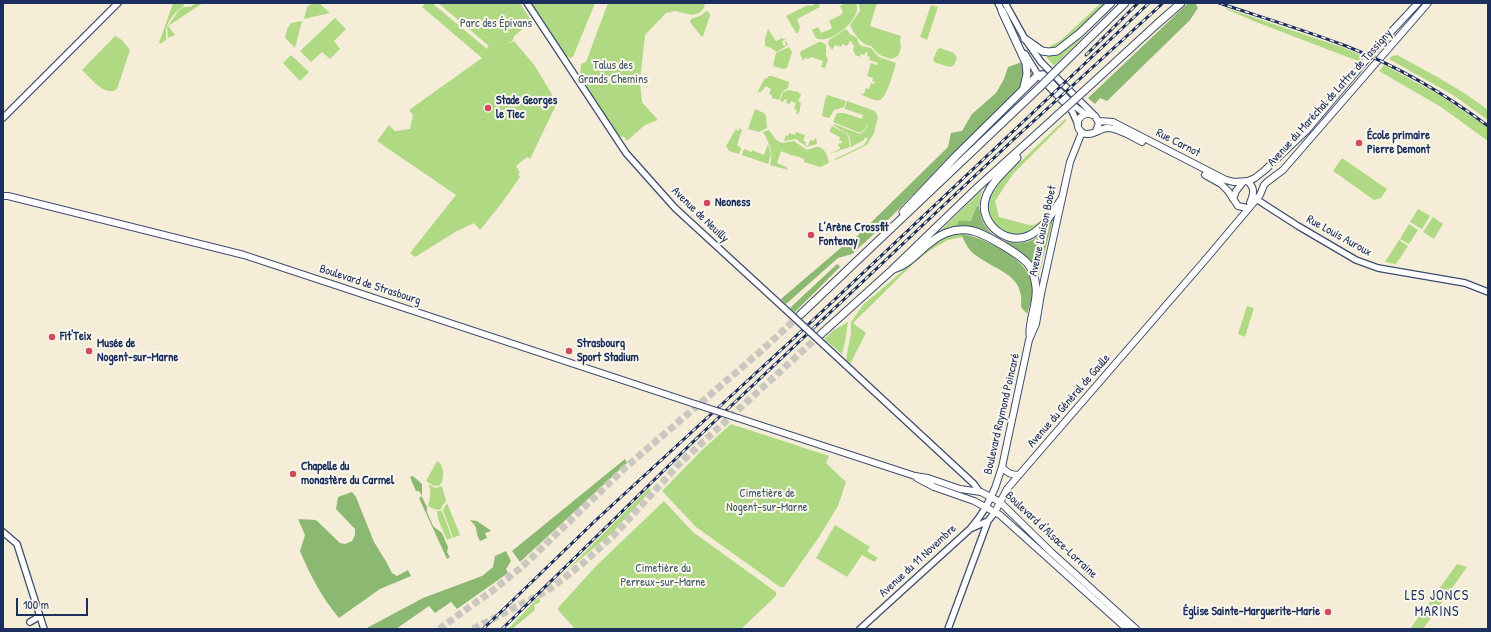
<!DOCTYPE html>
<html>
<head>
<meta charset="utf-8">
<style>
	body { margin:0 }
	#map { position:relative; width:1491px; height:632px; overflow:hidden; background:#f5edd7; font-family:"Patrick Hand",sans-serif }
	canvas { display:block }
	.frame { position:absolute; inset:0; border:4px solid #1b2f5e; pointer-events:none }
	.scale { position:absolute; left:16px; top:598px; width:72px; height:18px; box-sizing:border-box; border:2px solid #1b2f5e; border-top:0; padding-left:5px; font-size:12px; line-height:14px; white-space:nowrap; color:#1b2f5e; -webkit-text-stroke:3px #fbf7ec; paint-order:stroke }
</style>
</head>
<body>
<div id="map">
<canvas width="1491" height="632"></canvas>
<div class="frame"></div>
<div class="scale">100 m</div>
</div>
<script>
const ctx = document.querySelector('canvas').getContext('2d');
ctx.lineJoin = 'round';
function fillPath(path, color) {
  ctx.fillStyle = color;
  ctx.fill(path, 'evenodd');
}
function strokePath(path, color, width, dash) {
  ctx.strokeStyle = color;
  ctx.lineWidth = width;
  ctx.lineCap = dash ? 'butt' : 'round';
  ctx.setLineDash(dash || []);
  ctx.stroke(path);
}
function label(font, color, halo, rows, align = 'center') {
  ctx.font = font + ' "Patrick Hand",sans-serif';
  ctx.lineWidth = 4;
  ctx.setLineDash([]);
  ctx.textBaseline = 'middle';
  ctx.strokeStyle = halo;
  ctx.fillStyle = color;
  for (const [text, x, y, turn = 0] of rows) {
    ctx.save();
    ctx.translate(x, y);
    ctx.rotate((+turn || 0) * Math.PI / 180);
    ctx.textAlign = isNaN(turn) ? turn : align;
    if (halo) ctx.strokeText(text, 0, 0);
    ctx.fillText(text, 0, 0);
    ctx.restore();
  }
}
fillPath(new Path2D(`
	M173,3H183L184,6C178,9 169,19 167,26C165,30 167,36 166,40L160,44L159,43Z
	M197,3H203L168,26L175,35L168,38L167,27L179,10L184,7H190Z
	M312,3H319L330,13L304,19L307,7Z
	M426,3H432L487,49L488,46H492H489L438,3H520L532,22L514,36L513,40L507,45L514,41L535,66L557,103L530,159L527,157L516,166L520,173L518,174L520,177L501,204L480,230L474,223L457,231L415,257L410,253L456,195L377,141L389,125L395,131L410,129L413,115L409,110L482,58L422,7Z
	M531,3H595L573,57L570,58L566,56Z
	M608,3H705L704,8L699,13L692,15L675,11L666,13L645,35L640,81L642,102L658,120L645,125L627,141L624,137L619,136L586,86L587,85L580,74L581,64L586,62Z
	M815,3H818L820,7L797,19L800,27L798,33H796L786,16L808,5L812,6Z
	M845,3H856C864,18 829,46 816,38L812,30L818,27L821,33L831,29L832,27L829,21L842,14L843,12L840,6Z
	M859,3H877L870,26L901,36L900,40L901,48L898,56L891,59C879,55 879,55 871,46C861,45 854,34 850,25L860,11Z
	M1101,3H1106L1059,47L1050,49V46L1060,41Z
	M931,5L938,7L927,40L920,37Z
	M1226,8L1344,48L1363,56L1358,61L1256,22L1226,9Z
	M706,11L709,12L710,16L703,36H701L690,22L691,19L702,15Z
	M335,18L346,29L334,41L340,49L330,59L322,52L311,62L300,51Z
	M302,21L295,48L285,38L287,29L291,23Z
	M768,29L776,41L782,38L786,40L782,41L783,45L786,46L785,42L786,41L788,45L777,52L771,48L765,46V39Z
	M846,29L850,34L857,38L859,44L862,46L871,48L879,57L896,63C894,70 887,97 880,100C874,101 867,97 862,95L861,93L864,94L866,88L869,89L871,83L874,84L875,82L872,81L873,78L867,76L871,63L877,65L878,63L869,60L870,57L867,56L868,53L866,52L864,55L861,54L860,57L855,55V53L853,51L854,45L852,44V42L850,41L847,46L842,44L841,47L835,45L832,50L828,44L829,40Z
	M1082,35L1083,37L1054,66L1047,58V55L1061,52Z
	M115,36L122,40L130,50L117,89C105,98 90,77 82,70Z
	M819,42H822L826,45V55L828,60L825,68L821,67L823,61L811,57L808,59L805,58L803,61L800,54L801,51Z
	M789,47L792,52L787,68L784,69L773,66L776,53Z
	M940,48L954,53L957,58L954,65L950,67L936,63L933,60L937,50Z
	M291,55L309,72L300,81L283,63Z
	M1397,55C1428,72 1460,88 1488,110V120L1453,95L1389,59L1392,56Z
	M1384,65L1441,96L1484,125L1488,129V141L1441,107L1379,71Z
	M768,76H772L789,82L788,88L782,92L779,100L772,98V95L769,94L771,89L766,86L762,91L757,93L765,78L767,79Z
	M789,90L798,92L801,95L798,101L801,103L800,107V111L798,114H796L797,110L794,109L796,103L791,101L790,104L786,103L787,100L785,99L783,102L780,101L783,92Z
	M828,95L846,101L844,107L834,110L830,117L828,118L822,116L825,99Z
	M847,101L875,111L878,117L874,133L867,145L834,161L835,159L864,145L868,139L865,137L864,140L851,147L850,139L848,134C842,131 838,128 833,125L834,124L860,134L866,129L868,125L867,124L866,128L860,133L833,122L837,113H844L862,119L863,115L845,109V107Z
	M755,109L764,113L766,116L767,128L759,132L748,129Z
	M1065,119L1067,120L1013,174L995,201L999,217L1029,225H1033L1042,221L1043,222C1039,225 1033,231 1028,233C1009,240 988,224 988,204C988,197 994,190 997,184Z
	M832,126L847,134L849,139L850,147L829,154L840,149V147L838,146L839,143L841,144L842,141L839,140L840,137L830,132V130Z
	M737,127L736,130L739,131V128L742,130L737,145L740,147L741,149L739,154L729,151L726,146Z
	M769,130L776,140L782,143L794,141L807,150C810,149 814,147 817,147C825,146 828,158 829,163L820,167L804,162V159L793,155V156L781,151L777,163L786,167L788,170L770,165C774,152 769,143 763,132Z
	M796,132L805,135L803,141L806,142L805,145L808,146L810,140L813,141L816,138L817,144L807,147L796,139L784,141L786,135L788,136L789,133L795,135Z
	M768,144L771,154L768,164L742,155L744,149L752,152V150L764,155Z
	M1342,158L1387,189L1381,198L1374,200L1333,171Z
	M982,190L979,206L976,207L971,221L937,234Z
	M1418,209L1430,216L1422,229L1410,222Z
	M1433,217L1443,224L1434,239L1423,232Z
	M1409,224L1418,230L1409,244L1400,239Z
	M961,234L963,237L948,240L929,251L913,264L853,323L866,333L850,364L846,359L851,333V322L863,305L928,249L942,239L951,235Z
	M1399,240L1408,246L1396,264L1385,262Z
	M1247,306L1254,308L1245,337L1238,334Z
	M848,322L845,342L842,354L824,339L834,330Z
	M731,424L829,456L826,463L846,482L838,506L819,537L784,587H780L696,527L662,491L701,451Z
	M437,461C444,464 445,479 440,485L434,486L426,481Z
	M428,484L435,488L442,486L446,501L440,510L434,509L428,506C430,499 432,490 428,484Z
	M649,488L651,490L613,532L566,571Z
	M664,501L693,532L776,592V596L741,629H575L558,610V608L596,566Z
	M447,503L460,535L453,538L443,510Z
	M437,511H442L452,538L447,540L438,519Z
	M835,525L870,547L867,551L878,558L874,562L862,555L847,577L816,558Z
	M1457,564L1467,567L1423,629H1410Z
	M539,597L540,602L534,605L535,610L512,629H508Z`), '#b0d984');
fillPath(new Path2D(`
	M1188,3H1195L1198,8L1190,20L1107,101L1100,98L1095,104L1088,98Z
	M1022,62L1024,71L1021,86L875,233L852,254L838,258L786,304L781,299L843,246L848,245L948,147L951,133L962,131L972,114L996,93L1004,79L1008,67Z
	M979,206C980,212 981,219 984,224C996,244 1024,250 1041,234C1046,230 1049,224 1053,219L1038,278L1036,271L993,238L956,227L959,221H971L976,207Z
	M961,234C980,236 1017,254 1027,272C1030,277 1032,284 1033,290C1033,297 1029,307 1027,314L1021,307C1025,273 995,271 974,254C968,250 964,240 961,234Z
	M838,264L840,267L795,312L790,308L836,265Z
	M625,459L627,463L520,562L512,551Z
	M413,476L422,484V497L427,507V512L433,526L442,533L448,547L447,552L450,557L447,559L419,498L422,496L419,491H416L410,477Z
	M352,492L356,497L374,542L387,563L392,573L397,576L408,570L411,576L380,589L339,618C322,598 310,575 300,551L305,535L298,519L316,520L340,543L345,544L352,541L355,535V529L336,509L338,497Z
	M470,520L477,521L490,530L491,531L485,533L487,538L480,541C477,536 477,533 476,528C475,525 472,522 470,520Z
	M506,551L511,561L506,569L508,573L457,609L451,602L435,613L429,606L396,629H365L423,598L482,576L493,567L495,556Z`), '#8cb972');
strokePath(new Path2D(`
	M439,629L492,591L523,566L626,467L761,351L800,315
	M473,629L547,591L582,564L616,533L680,463L820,335`), '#c9c7bf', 7, [7, 3.5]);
const secondary = new Path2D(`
	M527,3L626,153L675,208L785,309
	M998,3L1003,13
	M1005,3L1025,39L1041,62L1094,115
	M1025,54L1038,75L1072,111L1078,124
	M1038,75L1043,74L1073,105L1085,114
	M3,118L118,3
	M1256,199L1298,226L1356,260L1378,268L1465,283L1488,292
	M824,345L974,484L979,491
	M972,528L988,521
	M3,532L17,544L44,629
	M30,622L40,616
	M860,629L970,529L978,519L986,507
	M948,629L988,521L995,512`);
const primary = new Path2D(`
	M1099,121L1113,122L1226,180L1234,182L1248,181L1255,178L1265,170L1307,130L1377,47L1418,3
	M1096,131L1099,123L1095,116C1081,108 1071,126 1083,133C1091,137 1099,129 1107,128C1119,128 1132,137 1142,142
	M1205,175L1221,184L1228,191L1238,206L1247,208
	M1248,181C1255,189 1254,193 1250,203
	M3,196H8L244,255L695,404
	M1233,199L1236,191L1243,182
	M738,418L915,476L928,478L960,489L981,492L1000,502L1051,552L1136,629
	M1002,467C1007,473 1011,475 1019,475
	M917,478L934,487L974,501L1000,515L1127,629
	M986,507L995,488L1002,467L1029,340L1036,324L1041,294L1070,162L1082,132
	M995,512L1007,489L1019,475L1206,259L1260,195L1264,185L1267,182L1283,170L1428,3`);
const highway = new Path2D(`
	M1002,11L1026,63L1027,74L1024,87
	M1025,39L1042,51L1049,52L1057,51L1080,33L1111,3
	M1059,68L1125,3
	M1084,91L1157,24L1181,3
	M1015,154L1017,158C1006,170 991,182 986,197C977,221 1005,246 1028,236C1044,229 1051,214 1061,200
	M903,212L955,157L1038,75
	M894,269C914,263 925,241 946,233C954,230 964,229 973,231C985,234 1020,254 1028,264C1033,270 1035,279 1036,287C1038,303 1029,319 1030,335
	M800,315L1040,87
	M820,335L892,270L978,187L1062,111`);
strokePath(secondary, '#3c4c70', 8);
strokePath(primary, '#3c4c70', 8);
strokePath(highway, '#3c4c70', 9);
strokePath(secondary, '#fff', 5.5);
strokePath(primary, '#fff', 6);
strokePath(highway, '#fff', 7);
const rail = new Path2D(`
	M1219,3C1261,17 1304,30 1346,46C1397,66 1444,93 1488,126
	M1086,55L1138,3
	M483,629L596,520L794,338L1149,3
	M502,629L697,438L1014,139L1163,3`);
strokePath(rail, '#1b2f5e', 3);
strokePath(rail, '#fbf7ec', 1.5, [4.5]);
const secondaryBridge = new Path2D(`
	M785,309L824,345`);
const primaryBridge = new Path2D(`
	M695,404L738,418`);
const highwayBridge = new Path2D(`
	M1040,87L1059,68
	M1062,111L1084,91`);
strokePath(secondaryBridge, '#3c4c70', 8, []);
strokePath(primaryBridge, '#3c4c70', 8, []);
strokePath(highwayBridge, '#3c4c70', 9, []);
strokePath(secondaryBridge, '#fff', 5.5);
strokePath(primaryBridge, '#fff', 6);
strokePath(highwayBridge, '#fff', 7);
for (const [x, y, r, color] of [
	[488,108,4,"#d1495b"],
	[1359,143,4,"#d1495b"],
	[707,203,4,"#d1495b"],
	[811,235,4,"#d1495b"],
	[52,337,4,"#d1495b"],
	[89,351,4,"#d1495b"],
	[569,351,4,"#d1495b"],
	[293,474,4,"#d1495b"],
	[1328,612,4,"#d1495b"]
]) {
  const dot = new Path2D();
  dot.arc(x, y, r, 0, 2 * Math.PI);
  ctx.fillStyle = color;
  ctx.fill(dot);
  strokePath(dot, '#fbf7ec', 1.5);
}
label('12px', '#405a68', '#fbf7ec', [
	["Parc des Épivans",496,24],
	["Talus des",613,66],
	["Grands Chemins",613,80],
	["Cimetière de",767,494],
	["Nogent-sur-Marne",767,508],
	["Cimetière du",663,569],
	["Perreux-sur-Marne",663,583]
]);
label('12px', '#1b2f5e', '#fbf7ec', [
	["Avenue du Maréchal de Lattre de Tassigny",1330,98,-48],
	["Rue Carnot",1178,143,27],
	["Avenue de Neuilly",700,215,44],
	["Avenue Louison Bobet",1043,231,-78],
	["Rue Louis Auroux",1339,236,29],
	["Boulevard de Strasbourg",370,285,18],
	["Avenue du Général de Gaulle",1069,401,-49],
	["Boulevard Raymond Poincaré",1002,414,-77],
	["Boulevard d'Alsace-Lorraine",1051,535,43],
	["Avenue du 11 Novembre",918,561,-43]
]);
label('bold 12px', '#1b2f5e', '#fbf7ec', [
	["Stade Georges",496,101],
	["le Tiec",496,115],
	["École primaire",1367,136],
	["Pierre Demont",1367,150],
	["Neoness",715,203],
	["L’Arène Crossfit",819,228],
	["Fontenay",819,242],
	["Fit'Teix",60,337],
	["Musée de",97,344],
	["Nogent-sur-Marne",97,358],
	["Strasbourg",577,344],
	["Sport Stadium",577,358],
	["Chapelle du",301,467],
	["monastère du Carmel",301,481],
	["Église Sainte-Marguerite-Marie",1320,612,"right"]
], 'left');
ctx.letterSpacing = '1px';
label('14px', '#1b2f5e', '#fbf7ec', [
	["LES JONCS",1437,596],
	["MARINS",1437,612]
]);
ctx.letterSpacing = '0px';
</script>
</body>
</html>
